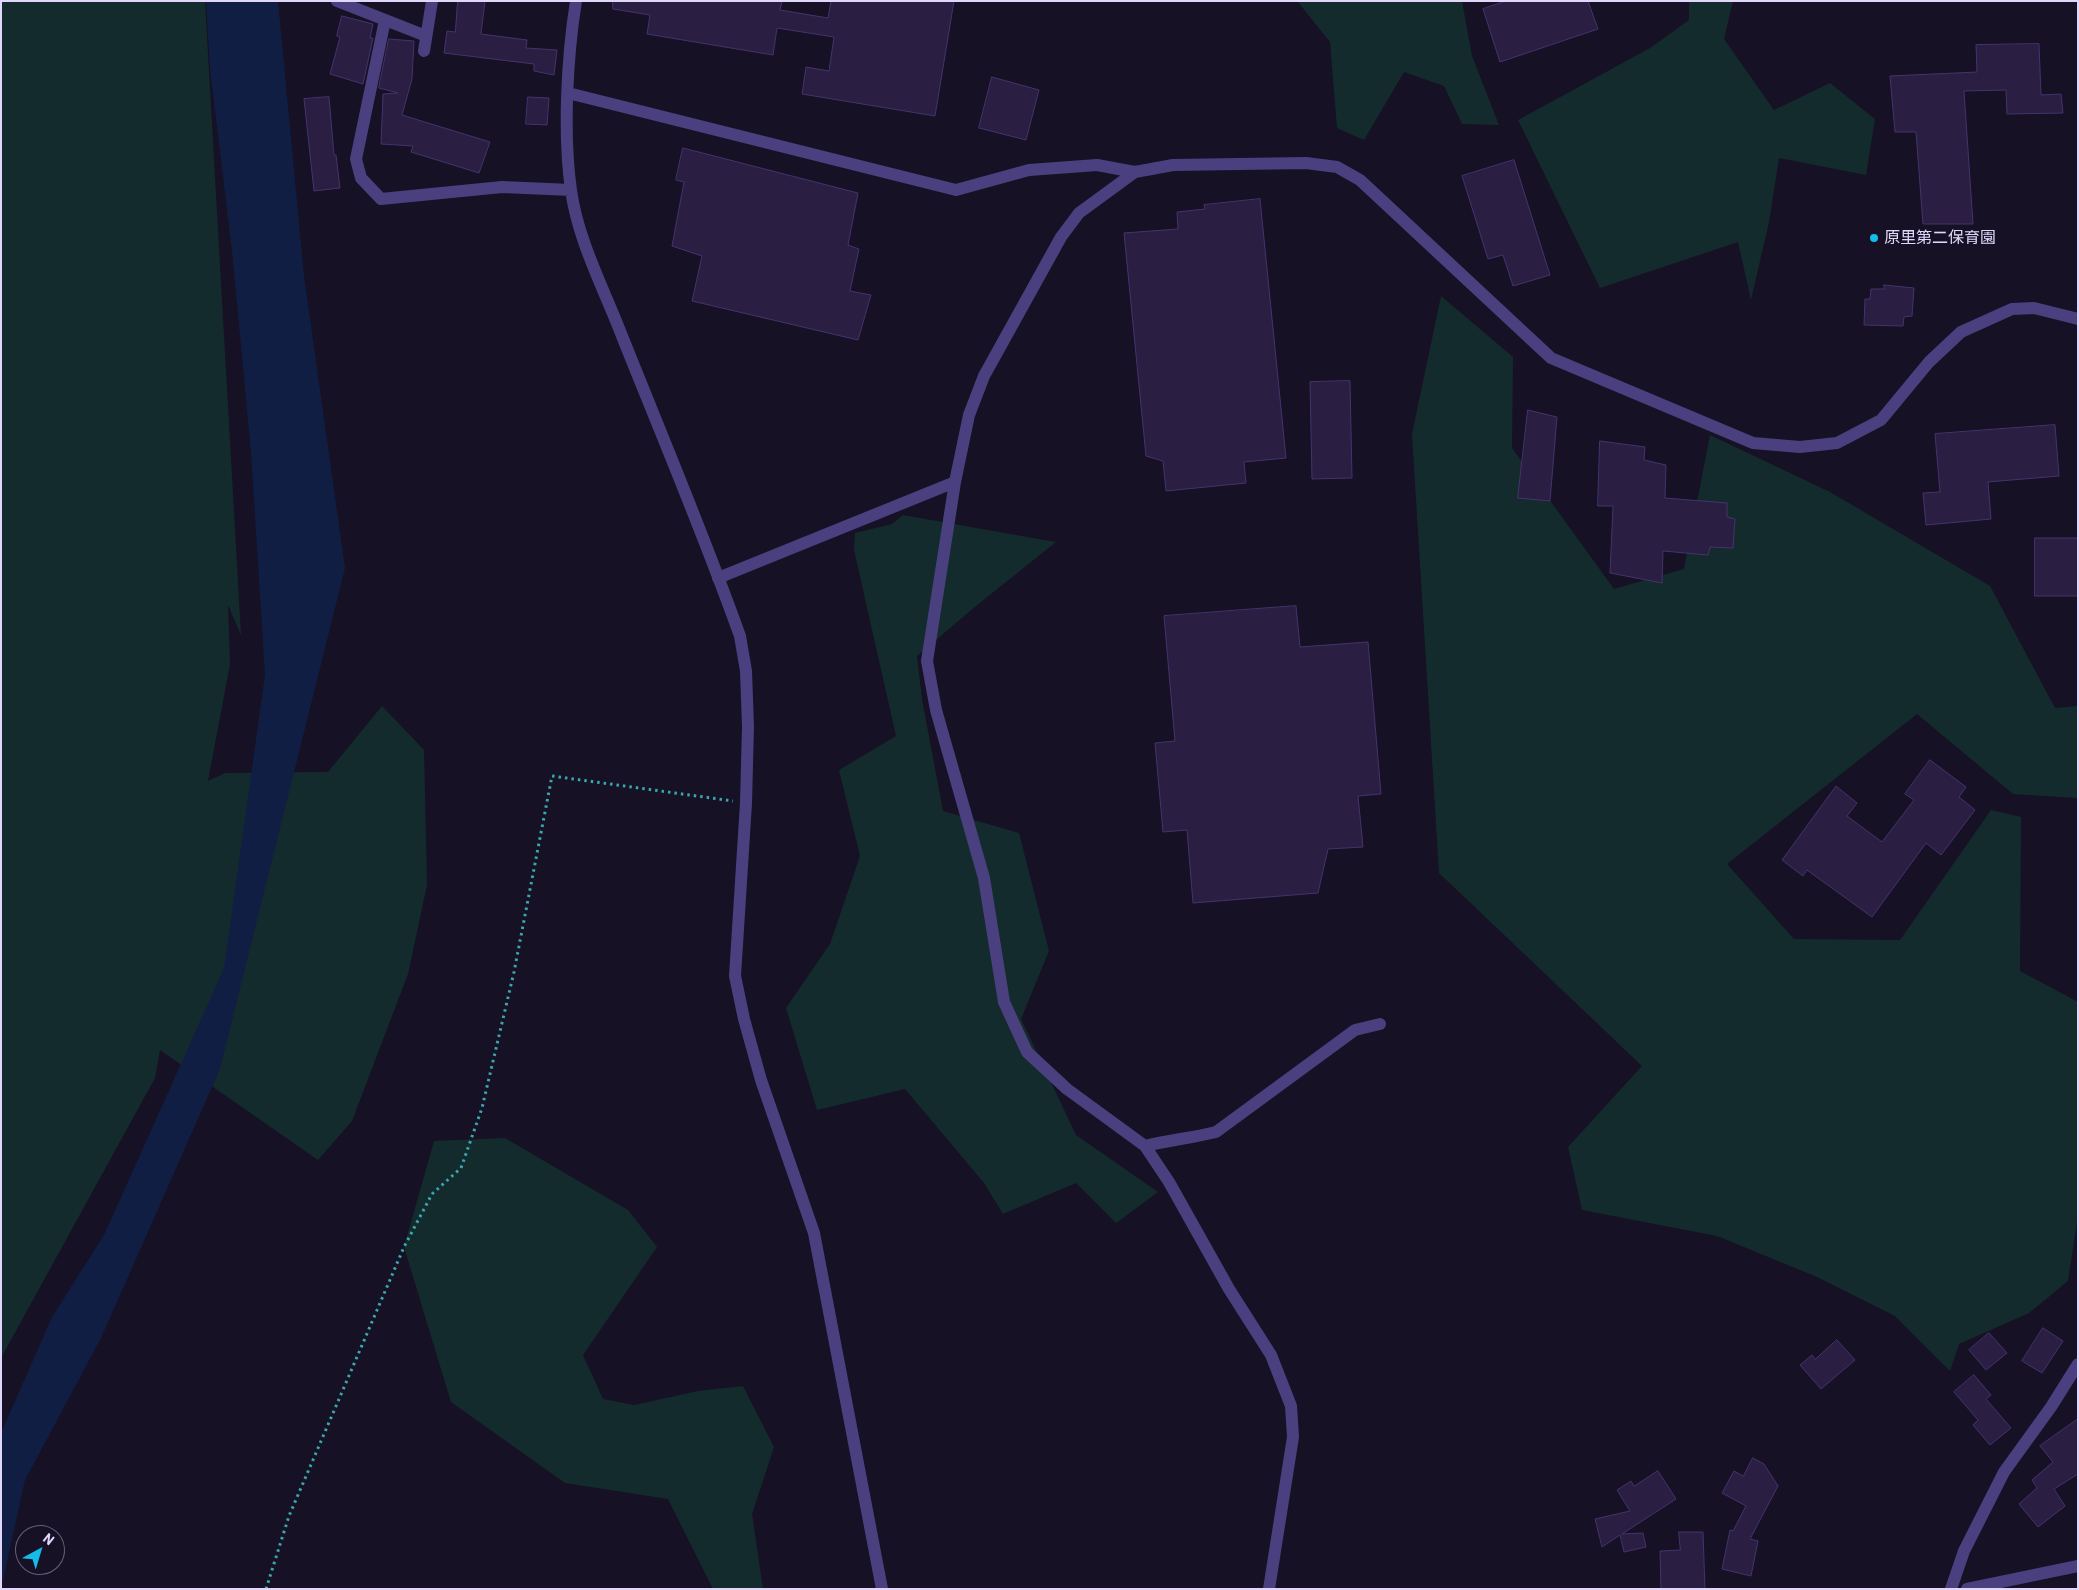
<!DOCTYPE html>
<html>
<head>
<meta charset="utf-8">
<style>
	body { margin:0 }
	#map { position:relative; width:2079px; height:1590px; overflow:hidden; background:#161124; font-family:Barlow,sans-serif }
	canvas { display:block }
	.frame { position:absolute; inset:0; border:2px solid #e0d7fb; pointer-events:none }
	.north { position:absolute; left:15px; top:1525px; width:50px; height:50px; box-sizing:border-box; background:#161124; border:1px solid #67607a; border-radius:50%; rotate:39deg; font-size:14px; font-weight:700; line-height:20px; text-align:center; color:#e0d7fb }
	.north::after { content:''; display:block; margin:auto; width:18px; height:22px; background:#15bbea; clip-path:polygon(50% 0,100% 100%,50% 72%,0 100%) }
</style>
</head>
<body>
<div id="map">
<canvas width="2079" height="1590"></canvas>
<div class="frame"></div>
<div class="north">N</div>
</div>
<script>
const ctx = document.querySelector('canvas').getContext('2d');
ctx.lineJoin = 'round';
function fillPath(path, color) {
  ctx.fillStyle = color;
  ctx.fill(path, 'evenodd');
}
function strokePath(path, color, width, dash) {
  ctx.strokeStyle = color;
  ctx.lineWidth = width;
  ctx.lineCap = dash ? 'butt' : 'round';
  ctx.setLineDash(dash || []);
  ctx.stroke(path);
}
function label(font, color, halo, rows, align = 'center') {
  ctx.font = font + ' Barlow,"Noto Sans JP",sans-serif';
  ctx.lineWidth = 4;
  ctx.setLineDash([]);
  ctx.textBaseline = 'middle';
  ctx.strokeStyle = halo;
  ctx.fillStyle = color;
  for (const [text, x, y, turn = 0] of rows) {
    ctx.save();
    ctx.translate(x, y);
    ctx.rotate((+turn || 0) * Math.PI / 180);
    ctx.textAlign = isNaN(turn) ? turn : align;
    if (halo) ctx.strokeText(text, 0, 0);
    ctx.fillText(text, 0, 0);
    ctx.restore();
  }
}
fillPath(new Path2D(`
	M1,1H205L241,635L228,605L230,664L208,781L225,773L328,772L382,706L424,750L427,885L408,974L352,1121L318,1160L160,1050L155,1078L1,1358Z
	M1297,1H1462L1472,56L1499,125L1462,124L1444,86L1404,72L1364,140L1337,128L1330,42Z
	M1689,1H1733L1724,39L1774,110L1830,83L1875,119L1866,175L1779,158L1769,222L1751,300L1738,242L1600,288L1518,120L1650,48L1689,20Z
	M1441,296L1513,357L1512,448L1614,589L1684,569L1710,435L1830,492L1990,586L2055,708L2078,706V798L2013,794L1917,714L1727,864L1794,939L1900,940L1991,810L2021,817L2020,971L2078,1002V1216L2068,1281L2029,1313L1959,1344L1950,1371L1895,1316L1817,1277L1717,1236L1582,1210L1568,1147L1642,1066L1439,873L1412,434Z
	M903,515L1056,542L976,606L917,656L922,699L943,811L1019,833L1049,951L1021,1019L1076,1135L1158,1192L1116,1223L1076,1183L1003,1214L984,1183L905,1089L817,1110L786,1008L830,944L860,856L839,770L896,736L854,550L855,533L892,524Z
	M505,1138L628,1210L657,1247L583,1355L603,1399L634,1405L698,1391L743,1386L774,1447L752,1514L763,1589H713L668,1499L565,1483L451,1402L404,1247L434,1141Z`), '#142b2d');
fillPath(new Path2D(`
	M206,1H278L304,276L345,568L220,1069L101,1338L25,1480L1,1589V1433L52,1317L104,1235L224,968L265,675L251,452L232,251L210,69Z`), '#111e43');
const building = new Path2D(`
	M458,1H485L481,34L527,40L526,48L557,50L554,75L534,71V64L444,53L447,31L455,32Z
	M613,1H782L780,10L828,18L831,1H954L935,116L802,94L806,67L829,71L834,37L777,28L773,55L647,34L650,15L613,9Z
	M1506,1H1588L1598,29L1500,62L1483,9Z
	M342,16L373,24L370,38H373L363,84L330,74L340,37L337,36Z
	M389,39L414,41L412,79L402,115L490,142L479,173L411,152L413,146L381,144L383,94L398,93L379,88Z
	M2039,44L2041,95L2061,94L2063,113L2007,114L2006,90L1964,91L1973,224H1923L1916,132H1895L1890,76L1977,72L1976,45Z
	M992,77L1039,90L1026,140L979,128Z
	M329,97L334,155H336L340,188L314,191L304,99Z
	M528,97L549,98L547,125L526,124Z
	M683,148L858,193L848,245L859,249L850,291L871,295L858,340L692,301L702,256L672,246L684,182L676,180Z
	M1514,160L1550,275L1513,286L1503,255L1488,259L1462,176Z
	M1260,199L1286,458L1244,462L1246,483L1166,491L1163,461L1146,456L1124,233L1178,229L1177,212L1205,209L1204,205Z
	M1884,285L1914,288L1912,316L1904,317L1903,326L1864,325L1865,299H1870L1871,289H1884Z
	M1350,381L1352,478L1312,479L1310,382Z
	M1528,410L1557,417L1550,501L1518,498Z
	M2055,425L2059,476L1988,482L1991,519L1926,525L1923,493L1940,492L1935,434Z
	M1600,441L1645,447L1644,460L1666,465L1665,498L1727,503V517L1735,519L1733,548L1710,547L1708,555L1663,551L1662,583L1610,573L1613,506H1598Z
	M2035,538H2078V596H2035Z
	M1296,606L1300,647L1368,642L1381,794L1358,796L1363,847L1328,849L1318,893L1193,903L1187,830L1163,832L1155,743L1175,741L1164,616Z
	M1930,760L1966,787L1959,797L1975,810L1941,855L1926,843L1872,917L1807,870L1803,876L1782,860L1836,786L1857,803L1847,816L1882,842L1914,800L1905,794Z
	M2043,1328L2063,1341L2042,1373L2022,1361Z
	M1989,1333L2007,1353L1986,1370L1969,1350Z
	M1837,1340L1855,1360L1821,1389L1800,1365L1812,1355L1815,1359Z
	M1974,1375L1991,1395L1986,1399L2011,1428L1990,1445L1973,1425L1978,1420L1954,1392Z
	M2078,1419V1474L2054,1489L2065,1506L2038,1527L2019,1504L2037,1488L2032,1480L2053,1462L2040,1446Z
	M1753,1458L1764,1464L1778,1486L1750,1539L1758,1541L1751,1576L1722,1569L1730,1530L1733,1531L1746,1506L1722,1493L1734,1471L1743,1476Z
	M1658,1471L1676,1499L1622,1534L1643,1533L1646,1547L1624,1552L1620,1535L1602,1547L1595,1519L1630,1511L1617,1490L1631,1481L1634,1486Z
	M1679,1532H1703L1705,1589H1661L1660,1551L1680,1550Z`);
fillPath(building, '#2a1f43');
strokePath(building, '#45336d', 1);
strokePath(new Path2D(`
	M266,1589L289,1516L404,1247L432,1194L461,1168L482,1108L514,972L552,776L733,801`), '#3aa6ad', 3, [2.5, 4]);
strokePath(new Path2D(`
	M337,1L426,36
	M576,1C567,57 563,134 571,190C578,241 604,289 622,336C662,436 704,535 740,636L746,671L748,727L746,803L735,976L744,1019L761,1080L814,1233L882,1589
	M385,20L356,159L361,178L381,199L502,187L571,190
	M424,51L432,1
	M568,93L956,190L1029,170L1097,165L1135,172
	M718,578L955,482
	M1380,1024L1355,1030L1216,1132C1192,1138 1169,1140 1145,1146L1067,1089L1027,1052L1004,1002L984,878L936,710L927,661L955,482L969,415L984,376L1061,237L1079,213L1135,172L1173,165L1306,163L1337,167L1360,180L1551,358L1753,443L1800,447L1837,443L1881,420L1929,362L1961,332L2012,309L2034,308L2078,319
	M1145,1146L1169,1182L1229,1289L1271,1355L1291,1406L1293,1437L1269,1589
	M1951,1589L1964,1551L2004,1472L2051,1407L2078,1364
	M1967,1589L2078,1566`), '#4a407f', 12);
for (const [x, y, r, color] of [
	[1874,238,5,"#15bbea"]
]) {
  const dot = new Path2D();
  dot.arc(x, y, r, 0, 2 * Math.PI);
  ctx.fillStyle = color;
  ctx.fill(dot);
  strokePath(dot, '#161124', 2);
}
label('16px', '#e0d7fb', '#161124', [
	["原里第二保育園",1884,238]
], 'left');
</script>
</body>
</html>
